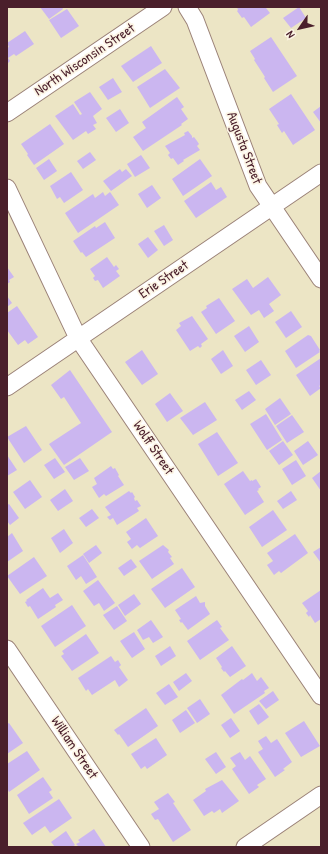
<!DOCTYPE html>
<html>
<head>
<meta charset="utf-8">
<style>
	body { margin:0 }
	#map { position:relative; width:328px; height:854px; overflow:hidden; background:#ece5c5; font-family:"Patrick Hand",sans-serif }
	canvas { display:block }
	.frame { position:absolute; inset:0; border:8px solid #4a1f2b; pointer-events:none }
	.north { position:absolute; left:280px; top:8px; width:40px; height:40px; -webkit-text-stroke:3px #fcf5e5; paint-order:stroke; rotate:236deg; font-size:11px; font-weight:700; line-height:16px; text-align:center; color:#4a1f2b }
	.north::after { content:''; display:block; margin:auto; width:14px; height:18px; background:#4a1f2b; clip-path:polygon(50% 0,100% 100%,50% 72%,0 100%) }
</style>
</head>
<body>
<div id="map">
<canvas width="328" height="854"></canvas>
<div class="frame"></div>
<div class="north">N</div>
</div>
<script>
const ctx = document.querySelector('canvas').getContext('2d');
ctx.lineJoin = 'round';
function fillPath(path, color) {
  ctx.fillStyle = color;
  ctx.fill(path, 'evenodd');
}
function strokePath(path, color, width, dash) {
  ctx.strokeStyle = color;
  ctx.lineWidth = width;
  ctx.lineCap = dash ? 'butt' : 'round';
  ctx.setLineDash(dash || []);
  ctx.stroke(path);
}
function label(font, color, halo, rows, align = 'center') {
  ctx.font = font + ' "Patrick Hand",sans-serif';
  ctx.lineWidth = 3.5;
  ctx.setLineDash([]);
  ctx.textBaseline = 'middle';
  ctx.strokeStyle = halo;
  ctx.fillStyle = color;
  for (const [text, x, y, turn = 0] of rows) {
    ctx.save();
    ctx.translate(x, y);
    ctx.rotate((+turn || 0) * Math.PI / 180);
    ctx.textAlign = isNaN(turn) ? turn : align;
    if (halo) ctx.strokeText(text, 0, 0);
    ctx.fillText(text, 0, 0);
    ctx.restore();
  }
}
fillPath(new Path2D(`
	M40,7H62L63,9L49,19Z
	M237,7H268L266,8L270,13L251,27L244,17L242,18L237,11L238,10Z
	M299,7L306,18L291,28L283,18Z
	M67,9L79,26L61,38L49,20Z
	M25,31L34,44L16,56L14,54L8,58L10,61L7,64V48L9,47L7,43Z
	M271,37L297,76L273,92L264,78L265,77L254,60L255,59L250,51Z
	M151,46L162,63L133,82L121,66Z
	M165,69L180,88L150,108L137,87Z
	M113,78L122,92L108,100L99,87Z
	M90,92L102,109L93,116L97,123L93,125L96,129L88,134L86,131L73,140L55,116L73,104L80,115L82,114L74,102Z
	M291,94L315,130L293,145L284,131L282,133L277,125L279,124L269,109Z
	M177,97L184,107L181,109L188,119L181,124L182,125L143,151L133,137L146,128L142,122Z
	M321,106V123L313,112Z
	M120,109L129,123L116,132L106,118Z
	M50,124L64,144L34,165L27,155L28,154L21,144Z
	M188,131L192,136V138L194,137L197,141L199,144L197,146L200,150L183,160L184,161L178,165L173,158L171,159L168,155L170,153L165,146L185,135L184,133Z
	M90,152L96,160L83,169L77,161Z
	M141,155L150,168L135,177L127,164Z
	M49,159L57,171L44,180L36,168Z
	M200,159L212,176L183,196L172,179Z
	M120,169L122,172L126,169L132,176L111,191L103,181Z
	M71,172L83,190L64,203L60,197L57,199L50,186Z
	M211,182L216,190L221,187L227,197L196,218L184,201Z
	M152,185L161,198L147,208L138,194Z
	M103,192L105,196L110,192L119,205L78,233L65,213L93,194L95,198Z
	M105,222L115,238L86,257L82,252L81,253L73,241L95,226L96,228Z
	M164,225L173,240L164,246L154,231Z
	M148,237L158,250L148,258L138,244Z
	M107,257L114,267L116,265L119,269L116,271L120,276L103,288L98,280L95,281L93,278L95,276L90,269Z
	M7,267L14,277L9,280L10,282L7,284Z
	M268,277L281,295L269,304L274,311L264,318L259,310L251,315L232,289L247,279L253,288Z
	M7,296L12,303L7,307Z
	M219,298L235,321L216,334L201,312L207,308L206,306Z
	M17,306L38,337L28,344L25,340L18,345L7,330V313Z
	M291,311L302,327L286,338L275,322Z
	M192,316L208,339L201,344L202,346L200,348L198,346L190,351L176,330L181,326L179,323Z
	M249,326L259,342L245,352L234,336Z
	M308,335L311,336L320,350L319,351L320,352L296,368L285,351Z
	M142,350L158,374L142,385L125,362Z
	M223,350L233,366L221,374L211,359Z
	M321,358V385L319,386L321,388L310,396L296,375Z
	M261,360L271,375L256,385L246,370Z
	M70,370L112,432L64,465L49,444L81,423L64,397L61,399L51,385Z
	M249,391L256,400L242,410L235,400Z
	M170,393L183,411L167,422L155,404Z
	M280,398L291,414L275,425L265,409Z
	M205,402L217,420L193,435L180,418Z
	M266,414L282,440L267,450L250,424Z
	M292,415L304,432L287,443L276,426Z
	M26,426L42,450L24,463L7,437Z
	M217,432L238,463L218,476L198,444Z
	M283,441L293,455L279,465L269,451Z
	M308,441L318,455L303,465L294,451Z
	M7,455L17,470L7,476Z
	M55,458L65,472L54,479L44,465Z
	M80,458L89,471L74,480L65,467Z
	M296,460L306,476L292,485L282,469Z
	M111,466L113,469L115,468L119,475L118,476L124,485L106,496L104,494L99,498L92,487L97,484L94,478Z
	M243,471L250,481L252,480V481L256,479L261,487L258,489L259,490L257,491L264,502L245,515L224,484Z
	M321,471V491L312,478Z
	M30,480L42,497L25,509L13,492Z
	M65,489L73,501L58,511L50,500Z
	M129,491L131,493L132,492L135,497L134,498L135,501L137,500L141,506L137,508L139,511L117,525L113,518L110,520L107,517L111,515L105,507Z
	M291,491L297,500L283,509L277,501Z
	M9,504L19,518L10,525L7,521V505Z
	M92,509L99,518L86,527L79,518Z
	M273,510L287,530L262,547L249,527Z
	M146,518L158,536L140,548L137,545L132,549L127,542L131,539L126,532Z
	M64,529L73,543L60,553L51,538Z
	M12,533L23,551L7,562V537Z
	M295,534L308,553L281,573L279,571L274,575L267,565L273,561L267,553Z
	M96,545L102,553L89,563L83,554Z
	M163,545L169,550L168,552L172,557L170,558L174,564L152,579L139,561Z
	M321,547V563L313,552Z
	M83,555L97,577L86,584L81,576L76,580L67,566Z
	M34,557L47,576L20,594L7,576Z
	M131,559L137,567L124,576L118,568Z
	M182,568L195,587L165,608L151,589Z
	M98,580L115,603L104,611L99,603L94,606L83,591Z
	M43,588L50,598L58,593L63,600L55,605L56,607L38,619L30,606L28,607L25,602L27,601L26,600Z
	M321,590V619L315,623L310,615L309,617L306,613L308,611L302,603Z
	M134,594L141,604L125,616L118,605Z
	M196,596L200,603L205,602V606L210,614L188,630L182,622L181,623L179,620L181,619L175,610Z
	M72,605L86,626L55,647L41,626Z
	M117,606L127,621L114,630L103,615Z
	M151,620L163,637L153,643L149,637L143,640L137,630Z
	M217,620L222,627L220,628L229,640L200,660L187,641Z
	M134,632L145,649L132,658L120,641Z
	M86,634L99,653L72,671L61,656L64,654L62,651Z
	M170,646L176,656L161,666L155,656Z
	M232,646L246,666L230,677L225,671L224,672L221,668L222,667L216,658Z
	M111,656L115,662L118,660L121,665L119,667L128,680L119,687L115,680L92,695L88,689L86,691L78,678Z
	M186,673L192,681L179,691L173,682Z
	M252,673L257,681L261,677L269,688L264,691L265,693L234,714L221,695L242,679L243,680Z
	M169,684L178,697L165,705L156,693Z
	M273,691L279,700L266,709L259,701Z
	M200,699L210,714L197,723L187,708Z
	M259,704L269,717L258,725L249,711Z
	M146,708L158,726L128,747L119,734L118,735L114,730Z
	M186,710L195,723L180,733L172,720Z
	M231,718L240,731L230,738L221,725Z
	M304,721L320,746L301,757L285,733Z
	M9,723L23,743L7,754V724Z
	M266,736L271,743L277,739L292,762L283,769L285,770L275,777L258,752L263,749L258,741Z
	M156,738L167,755L147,769L145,766L141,769L131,754Z
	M27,751L40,770L9,792L7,788V764Z
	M216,752L226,767L216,774L205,759Z
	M240,752L245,760L250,756L266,779L257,785L259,787L249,794L232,769L236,766L230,758Z
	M43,777L52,790L49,792L53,798L29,814L17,795Z
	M222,780L239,801L222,813L220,809L214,813L212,811L204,816L193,800L206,791L205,789Z
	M168,793L175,802L173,803L191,830L173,842L158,819L155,820L151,814L159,809L154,802Z
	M59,799L72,818L50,833L45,826L32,835L23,823Z
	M94,829L106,847H79L76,844L80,842L78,840Z
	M66,831L75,845L72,847H55L51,842Z`), '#cbb6f0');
const minor = new Path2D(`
	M187,7L195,20L258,186L321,279
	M7,113L163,7
	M7,188L78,338L321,696
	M7,387L321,173
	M7,649L141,847
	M245,847L321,795`);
strokePath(minor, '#9b8278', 19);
strokePath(minor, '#fff', 17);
label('14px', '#4a1f2b', '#fcf5e5', [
	["North Wisconsin Street",85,60,-34],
	["Augusta Street",244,148,69],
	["Erie Street",164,280,-34],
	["Wolff Street",153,448,56],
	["William Street",74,748,56]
]);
</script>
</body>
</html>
